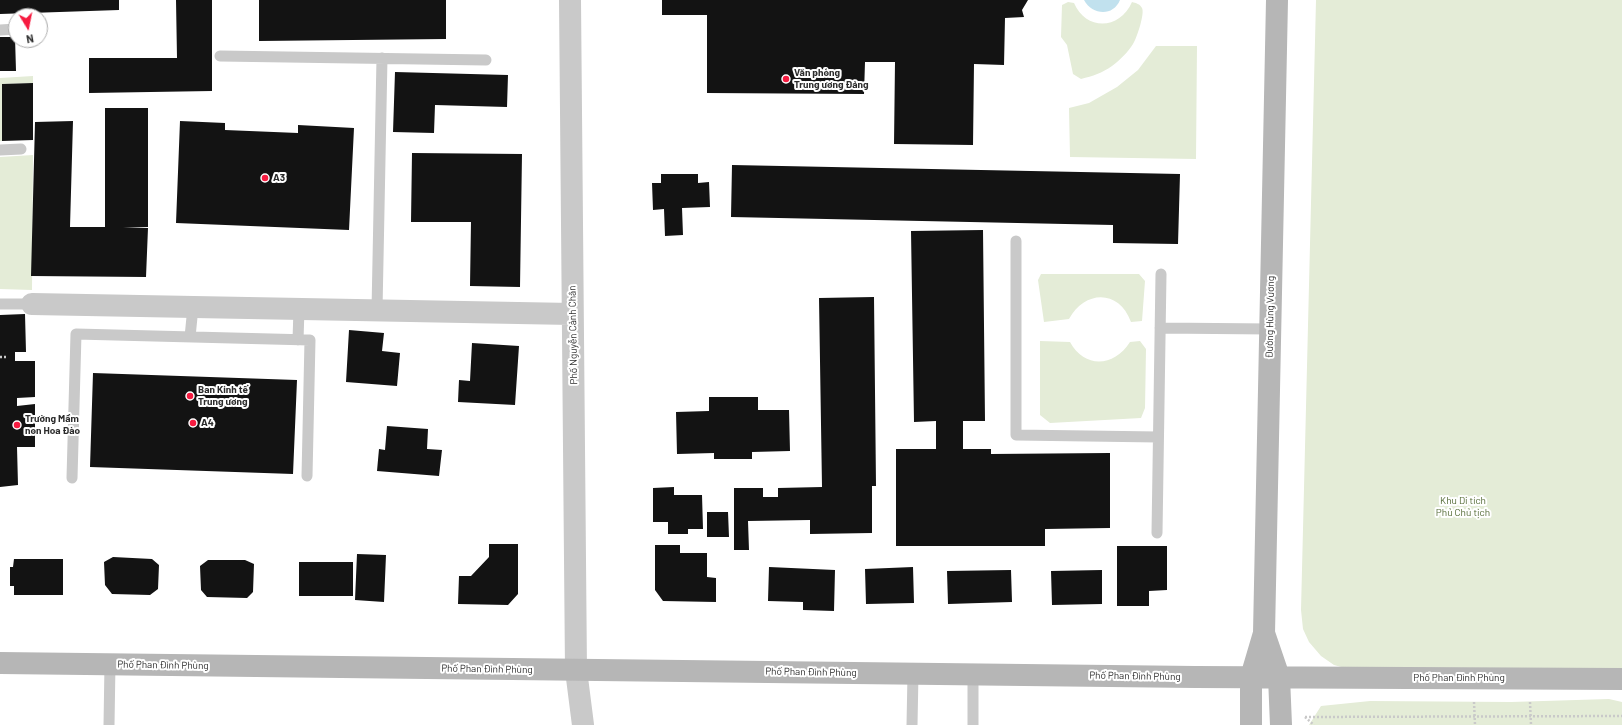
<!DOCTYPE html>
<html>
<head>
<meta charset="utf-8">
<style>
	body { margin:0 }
	#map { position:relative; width:1622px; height:725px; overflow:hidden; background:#fff; font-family:Barlow,sans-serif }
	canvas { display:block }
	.north { position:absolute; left:8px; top:8px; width:40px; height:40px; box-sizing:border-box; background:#fff; border:1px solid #ababab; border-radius:50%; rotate:170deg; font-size:11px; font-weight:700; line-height:16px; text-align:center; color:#2c2c2c }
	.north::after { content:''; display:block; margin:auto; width:14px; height:18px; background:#f61b40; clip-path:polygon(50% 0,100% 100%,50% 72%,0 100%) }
</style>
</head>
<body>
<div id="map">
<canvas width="1622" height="725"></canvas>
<div class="north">N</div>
</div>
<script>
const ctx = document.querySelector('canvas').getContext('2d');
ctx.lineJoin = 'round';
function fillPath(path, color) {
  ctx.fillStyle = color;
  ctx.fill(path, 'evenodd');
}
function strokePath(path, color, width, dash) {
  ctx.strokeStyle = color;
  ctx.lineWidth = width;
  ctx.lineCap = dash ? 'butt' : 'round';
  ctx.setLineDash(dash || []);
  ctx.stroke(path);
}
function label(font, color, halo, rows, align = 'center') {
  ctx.font = font + ' Barlow,sans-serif';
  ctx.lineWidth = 4;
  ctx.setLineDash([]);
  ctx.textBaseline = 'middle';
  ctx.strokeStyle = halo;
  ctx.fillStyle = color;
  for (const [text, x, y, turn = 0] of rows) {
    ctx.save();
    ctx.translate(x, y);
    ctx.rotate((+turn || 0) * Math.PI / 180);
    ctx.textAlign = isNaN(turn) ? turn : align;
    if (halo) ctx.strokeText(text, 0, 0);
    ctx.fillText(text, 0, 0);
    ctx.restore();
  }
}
fillPath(new Path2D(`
	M1316,0H1622V668L1352,670L1334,665L1321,656L1309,642L1303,629L1301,610Z
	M1068,2L1074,3C1086,31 1120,30 1132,2C1136,3 1140,4 1142,8C1145,13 1137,38 1133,44C1128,52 1120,60 1112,66C1102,73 1093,76 1081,79L1073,74L1067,45L1061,37L1062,5Z
	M1156,46H1197L1196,159L1070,157L1069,108L1089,103L1117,87L1138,70Z
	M33,76V83L2,84V141H0V78Z
	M33,155L32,290L0,289V157Z
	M1041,274H1139L1145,281L1142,321L1131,322C1119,289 1085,290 1069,319L1044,322L1038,280Z
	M1040,341L1070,342C1085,369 1114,367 1130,342L1140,341L1146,349L1145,408L1141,418L1050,423L1040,415Z
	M1609,699L1622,702V725H1309L1321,706L1370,701L1511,702Z`), '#e4ecd7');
fillPath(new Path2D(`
	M1084,0H1120C1113,17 1092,15 1084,0Z`), '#c1e1ee');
fillPath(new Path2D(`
	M0,0H119V10L0,14Z
	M176,0H212V91L89,93V58H177Z
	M259,0H446V39L259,41Z
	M662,0H1028L1022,10L1024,17L1005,18L1004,65L974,64L973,145L894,144L895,62H865L864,94L707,93V15H662Z
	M0,37H15L16,71H0Z
	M395,72L508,75L507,107L435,105L434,133L393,132Z
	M33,83V140L2,141V84Z
	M105,108H148V227L123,228H148L146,277L31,276L35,122L73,121L70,227H105Z
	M180,121L225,123V130L298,133V125L354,128L349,230L176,223Z
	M412,153L522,154L520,287L470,286L471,222H411Z
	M732,165L1180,174L1178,244L1113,243V225L731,217Z
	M661,174H698V183L709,182L710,207L682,208L683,235L665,236L664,209L653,210L652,183H661Z
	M983,230L985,421H963V449H991V454L1110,453V528L1045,529V546H896V449H936V421L914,422L911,231Z
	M874,297L876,486H872V533L810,534V520L748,521L749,550H734V488H763V497H778V488L822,487L819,298Z
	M25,314L26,352H15V361H35V397L17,398V406L35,404V447H17L18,485L0,487V315Z
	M349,330L384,333L382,351L400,353L397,386L346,382Z
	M472,343L519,346L515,405L458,402L459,380L470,381Z
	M93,373L297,380L293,474L90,467Z
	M709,397H758V410H789L790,451L752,452V459H714V453L677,454L676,412L709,411Z
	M387,426L428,429L427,449L442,450L439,476L377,471L379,449L385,450Z
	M674,487V495H702L703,529H688V534H668V522H653V488Z
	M707,512H728L729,537H707Z
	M489,544H518V594L508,605L458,604L459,576H471L489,557Z
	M655,545H680V553H707V577L716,578V602L663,601L655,590Z
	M1117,546H1167V590L1149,591V606H1117Z
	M357,554L386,555L384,602L355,600Z
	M113,557L152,559L159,565L158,589L150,595L112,594L105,585L104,562Z
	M14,559H63V595H14V586H10V567H13Z
	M208,560H245L254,564L253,592L247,598L207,597L201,590L200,566Z
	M299,562H353V596H299Z
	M769,567L835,570L834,611L803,610V602L768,601Z
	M913,567L914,603L866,604L865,569Z
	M1011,570L1012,602L948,604L947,571Z
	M1102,570V604L1052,605L1051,571Z`), '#131313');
strokePath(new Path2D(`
	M0,357H8
	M1474,702L1475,725
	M1530,702L1531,725
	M1305,717L1622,716
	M1305,717L1314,725`), '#c9c9c9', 2.5, [2, 2]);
strokePath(new Path2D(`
	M0,30L16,29
	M220,56L486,60
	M0,150L21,149
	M1016,241V435L1158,437
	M0,304H32
	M377,310L382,58
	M1160,328L1270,329
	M190,337L193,307
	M298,340L299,309
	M72,478L76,334L310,340L307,476
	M1157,533L1161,274
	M109,725L110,664
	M912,725L913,674
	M973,725V674`), '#c9c9c9', 11);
strokePath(new Path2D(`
	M570,0L576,670L583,725
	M32,304L572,314`), '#c9c9c9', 22);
strokePath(new Path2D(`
	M1264,633L1279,677L1281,725
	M0,663L1195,677L1622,679
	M1251,725V677L1264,633L1277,0`), '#b6b6b6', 22);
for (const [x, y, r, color] of [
	[786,79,4,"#f61b40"],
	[265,178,4,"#f61b40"],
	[190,396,4,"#f61b40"],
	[193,423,4,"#f61b40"],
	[17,425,4,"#f61b40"]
]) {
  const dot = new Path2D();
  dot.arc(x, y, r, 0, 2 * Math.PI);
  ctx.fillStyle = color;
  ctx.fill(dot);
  strokePath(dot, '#fff', 1.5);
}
label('bold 10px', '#2c2c2c', '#fff', [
	["Văn phòng",794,73],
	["Trung ương Đảng",794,85],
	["A3",273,178],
	["Ban Kinh tế",198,390],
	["Trung ương",198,402],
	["Trường Mầm",25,419],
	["non Hoa Đào",25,431],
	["A4",201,423]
], 'left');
label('10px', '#2c2c2c', '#fff', [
	["Đường Hùng Vương",1270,317,-89],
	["Phố Nguyễn Cảnh Chân",573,335,-91],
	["Phố Phan Đình Phùng",163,665,1],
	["Phố Phan Đình Phùng",487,669,1],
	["Phố Phan Đình Phùng",811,672,1],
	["Phố Phan Đình Phùng",1135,676,1],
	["Phố Phan Đình Phùng",1459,678]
]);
label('10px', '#546b36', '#fff', [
	["Khu Di tích",1463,501],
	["Phủ Chủ tịch",1463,513]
]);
</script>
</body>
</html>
